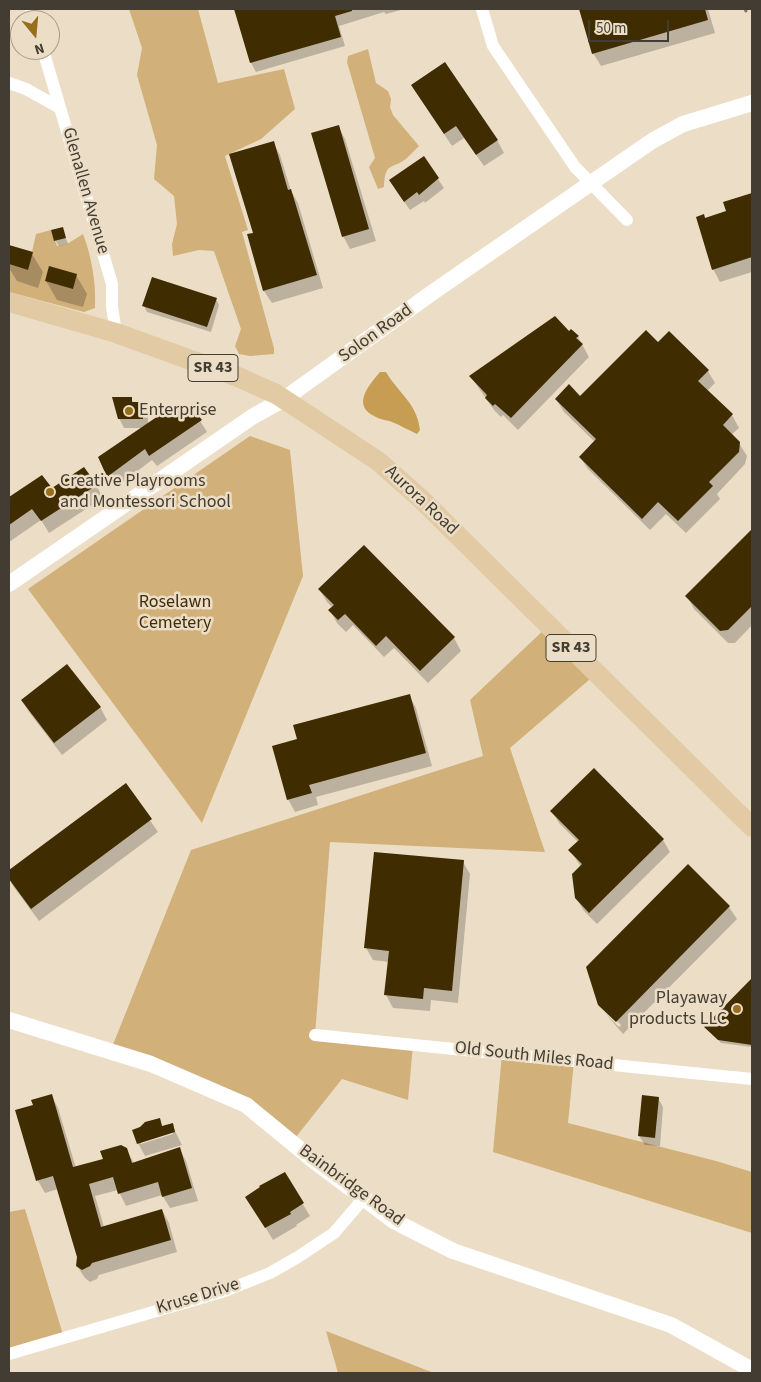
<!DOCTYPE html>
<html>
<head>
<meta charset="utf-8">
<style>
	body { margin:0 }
	#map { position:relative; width:761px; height:1382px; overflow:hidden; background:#ecdec6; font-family:"Source Sans 3",sans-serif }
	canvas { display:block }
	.frame { position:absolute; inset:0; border:10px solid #423c32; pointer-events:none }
	.north { position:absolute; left:10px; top:10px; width:50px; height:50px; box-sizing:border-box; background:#ecdec6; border:1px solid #a89d8b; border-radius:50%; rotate:163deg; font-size:14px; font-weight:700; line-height:20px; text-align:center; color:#423c32 }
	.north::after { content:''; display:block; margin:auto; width:18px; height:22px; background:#976e1a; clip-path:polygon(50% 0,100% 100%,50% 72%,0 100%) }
	.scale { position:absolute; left:588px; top:20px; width:81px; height:22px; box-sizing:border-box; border:2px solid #423c32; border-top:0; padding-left:6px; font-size:15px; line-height:18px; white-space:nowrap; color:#423c32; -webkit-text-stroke:4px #ecdec6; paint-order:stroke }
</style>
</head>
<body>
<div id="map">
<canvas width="761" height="1382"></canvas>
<div class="frame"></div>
<div class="north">N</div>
<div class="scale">50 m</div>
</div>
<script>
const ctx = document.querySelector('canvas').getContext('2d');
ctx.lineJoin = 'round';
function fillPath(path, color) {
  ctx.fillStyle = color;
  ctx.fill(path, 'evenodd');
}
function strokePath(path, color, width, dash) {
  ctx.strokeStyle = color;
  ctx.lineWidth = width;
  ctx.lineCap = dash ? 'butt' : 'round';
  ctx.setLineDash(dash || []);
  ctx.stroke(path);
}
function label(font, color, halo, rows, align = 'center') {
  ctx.font = font + ' "Source Sans 3",sans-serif';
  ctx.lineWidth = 5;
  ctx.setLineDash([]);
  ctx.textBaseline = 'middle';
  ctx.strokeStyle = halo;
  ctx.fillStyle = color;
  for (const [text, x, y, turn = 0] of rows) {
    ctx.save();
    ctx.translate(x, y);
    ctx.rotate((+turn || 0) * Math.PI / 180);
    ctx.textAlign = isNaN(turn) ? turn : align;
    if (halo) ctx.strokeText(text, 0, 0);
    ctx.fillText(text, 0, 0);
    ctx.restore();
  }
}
fillPath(new Path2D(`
	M129,9H198L218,83L284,69L295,109L261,139L225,156L248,230L242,232L274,348V354L250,356L239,354L235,346L241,329L214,251L199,250L173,256L172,244L177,224L174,196L154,179L157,145L137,75L142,48Z
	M368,49L376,83L388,91L391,99L390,107L393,115L419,146C415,150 411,154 407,158C392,170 385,161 384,187L378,189L369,167L375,158L347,62L348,56Z
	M51,230L57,246L67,244L83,234C92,257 96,284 95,308L84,312L9,292V264L28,270L36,234Z
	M250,436L290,450L303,576L202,823L28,589Z
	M549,625L597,673L510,748L545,852L330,842L315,1035L413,1045L408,1100L342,1079L292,1142L246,1105L110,1052L191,850L483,756L470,700Z
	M502,1054L574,1061L568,1123L716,1161L752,1172V1233L493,1152Z
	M25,1209L64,1338L9,1354V1212Z
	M326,1331L434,1373H338Z`), '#d1b07a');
fillPath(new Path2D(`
	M380,372H386C399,394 417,403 420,430L417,434C408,430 400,425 392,422C387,420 381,420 376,417C351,406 368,386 380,372Z`), '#c79d53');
fillPath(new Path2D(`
	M235,9H405L386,14L384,12L339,26L345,46L256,72L251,63Z
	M581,9H708L715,33L601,66L593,53Z
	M420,98L497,140L504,153L484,166L464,138L452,146Z
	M338,126L345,139L376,241L350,249L343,236Z
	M273,143L280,155L291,191L298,203L323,288L272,303L264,291L254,233Z
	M424,158L444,188L425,203L424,201L410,210L396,190Z
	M752,195V272L720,282L713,269L704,215L706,219L728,212Z
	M62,228L68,244L59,246L55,240Z
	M11,247L32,254L43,272L38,288L17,281L9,268V254Z
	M76,275L87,294L83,307L57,300L46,281Z
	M216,299L219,305L211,332L147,312L144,306Z
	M571,331L578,337L589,357L518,430L503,415L501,417L494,410L471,377Z
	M658,344L708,371L715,383L707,391L732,415L739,428L731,435L739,443L747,456L745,464L717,494L720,499L686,533L666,514L650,530L588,469L580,457L595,442L564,412L556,399L580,397Z
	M131,398L134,404H143L148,413V425L197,416L207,432L157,466L152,460L115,488L100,458L144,428H124L119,418Z
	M42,477L52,489L96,485L103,498L49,533L41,520L9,542V499Z
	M752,531V625L735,643H728L694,609L687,596Z
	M364,546L454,638L461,651L428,683L394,648L384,657L353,625L346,632L337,623L330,610L333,608L327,602L320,590Z
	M409,695L416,708L432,766L316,797L318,805L295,812L288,799L299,740Z
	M22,700L100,707L107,720L62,755L29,712Z
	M126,785L158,832L39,921L13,886L9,878V872Z
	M552,811L663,840L670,852L597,924L584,911L576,898L581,867L570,850L578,842L559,823Z
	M463,862L470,874L458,1003L431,1000L430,1011L393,1008L386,995L389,962L373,960L366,948Z
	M688,866L729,907L737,919L623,1034L604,1012L619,1027L621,1025L602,1007Z
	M752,979V1047L721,1043L706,1027Z
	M51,1095L58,1108L76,1168L104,1159L126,1149L134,1163L179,1148L186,1161L198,1201L170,1208L162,1195L126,1206L118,1190L95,1196L104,1227L162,1210L169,1223L177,1252L99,1275L97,1279L90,1282L85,1278L77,1266L78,1257L58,1189L45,1193L38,1181L17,1111L34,1106Z
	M658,1098L663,1107L660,1146L645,1145L639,1136Z
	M159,1120L163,1127L172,1125L182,1145L145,1156L138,1143ZM173,1132V1134L141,1144L140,1142Z
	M284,1174L310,1216L296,1225L297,1226L273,1240L247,1197Z`), '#0003');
fillPath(new Path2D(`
	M234,9H352V11L335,16L341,37L250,63Z
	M579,9H705L708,20L592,54Z
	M445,62L498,140L476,155L456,126L444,134L411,85Z
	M339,125L369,229L342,237L311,133Z
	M274,141L288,190L291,189L317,275L263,291L247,234L253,233L229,154Z
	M424,156L439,178L419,195L417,192L404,202L389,180Z
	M752,193V257L712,270L696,217L704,214L705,218L726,211L723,202Z
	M63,227L66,238L54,241L51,230Z
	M9,245L33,252L28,270L9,264Z
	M49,266L77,274L73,289L45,281Z
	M152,277L217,298L207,327L142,306Z
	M555,316L569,331L571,329L579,336L576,338L583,344L511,418L495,404L493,406L485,398L487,395L469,376Z
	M646,330L658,342L669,331L709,370L698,381L733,414L723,425L740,442L739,452L709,482L713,486L678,521L658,502L642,519L579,457L596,439L555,399L569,384L580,396Z
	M112,397H132V402H143V419H118Z
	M178,407L198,415L202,420L149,456L145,449L107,477L98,457L164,412Z
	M84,467L97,485L41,521L32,509L9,525V497L42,475L52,488Z
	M752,529V606L728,630L720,631L685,596Z
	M364,545L455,637L420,671L386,636L376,646L345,614L338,620L328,610L334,605L318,589Z
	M67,664L101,707L54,743L21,700Z
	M410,694L426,753L309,785L312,793L287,800L272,746L297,739L293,725Z
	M594,768L664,839L589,913L575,898L572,874L582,864L568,850L579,840L550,811Z
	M126,783L152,819L31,909L9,879V870Z
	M374,852L464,860L452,991L424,988L423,999L384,995L389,951L364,948Z
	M688,864L730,906L616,1022L598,1005L586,967Z
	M752,978V1045L718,1040L704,1027Z
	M52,1094L73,1167L103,1159L100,1151L121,1145L127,1148L132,1163L180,1147L192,1188L162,1197L158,1182L118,1194L113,1177L89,1184L101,1227L162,1209L171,1240L92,1263L90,1266L82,1270L76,1266L77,1257L53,1176L36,1181L15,1110L33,1105L31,1100Z
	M642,1095L659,1097L655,1138L638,1136Z
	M160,1118L162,1126L173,1123L175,1132L137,1144L132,1130L140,1127L145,1122Z
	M285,1172L304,1203L290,1212L291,1214L265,1228L245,1197L260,1187L259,1186Z`), '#402c01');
strokePath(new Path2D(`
	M31,9L34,20
	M482,9L493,46L575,167L627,220
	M43,50L112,284V307L116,333
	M9,83L26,89L60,108
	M315,1035L752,1079
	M9,1354L225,1291L270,1273L298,1257L334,1233L364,1198`), '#fff', 12);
strokePath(new Path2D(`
	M9,584L252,417L284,399L436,290L652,141L683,124L752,103
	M9,1020L151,1064L246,1105L313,1160L394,1221L453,1251L671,1325L752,1370`), '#fff', 16);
strokePath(new Path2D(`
	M9,302L116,333L238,377L276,394L378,461L421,499L752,827`), '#e2cba4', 20);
strokePath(new Path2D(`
	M745,9L746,11`), '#7e7667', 3);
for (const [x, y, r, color] of [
	[129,411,5,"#976e1a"],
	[50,492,5,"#976e1a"],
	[737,1009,5,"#976e1a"]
]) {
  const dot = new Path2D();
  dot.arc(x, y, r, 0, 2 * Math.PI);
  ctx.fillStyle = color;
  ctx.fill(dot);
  strokePath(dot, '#ecdec6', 2);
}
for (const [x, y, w] of [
	[213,368,50],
	[571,648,50]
]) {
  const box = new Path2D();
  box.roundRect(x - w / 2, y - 13.5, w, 27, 4);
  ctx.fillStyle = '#ecdec6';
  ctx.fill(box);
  strokePath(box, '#423c32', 1);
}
label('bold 16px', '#423c32', null, [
	["SR 43",213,368],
	["SR 43",571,648]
]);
label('18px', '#423c32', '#ecdec6', [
	["Glenallen Avenue",85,191,74],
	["Solon Road",376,334,-36],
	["Aurora Road",421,501,43],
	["Old South Miles Road",534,1057,6],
	["Bainbridge Road",351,1186,36],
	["Kruse Drive",198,1297,-17]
]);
label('18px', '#423c32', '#ecdec6', [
	["Enterprise",139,411],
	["Creative Playrooms",60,482],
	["and Montessori School",60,503],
	["Playaway",727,999,"right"],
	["products LLC",727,1020,"right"]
], 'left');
label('18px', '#3e2c0b', '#ecdec6', [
	["Roselawn",175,603],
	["Cemetery",175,624]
]);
</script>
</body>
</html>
